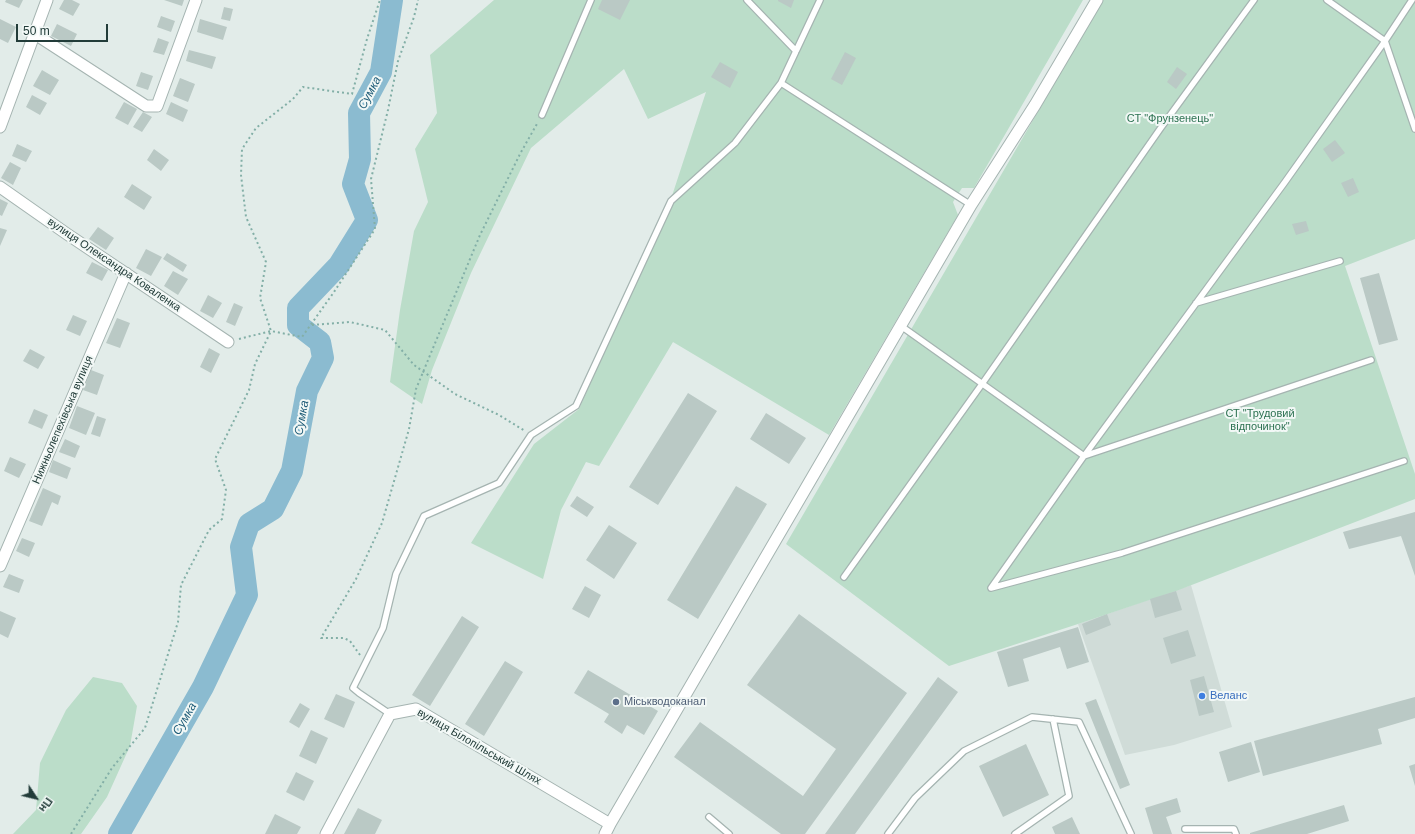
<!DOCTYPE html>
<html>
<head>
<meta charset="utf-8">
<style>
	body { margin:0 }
	#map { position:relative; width:1415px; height:834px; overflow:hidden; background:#e2ece9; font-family:Helvetica,sans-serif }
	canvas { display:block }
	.north { position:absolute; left:16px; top:778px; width:40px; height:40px; -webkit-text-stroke:3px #f2f8f6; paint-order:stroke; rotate:125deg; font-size:11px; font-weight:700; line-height:16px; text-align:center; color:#223c39 }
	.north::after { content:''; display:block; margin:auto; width:14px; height:18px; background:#223c39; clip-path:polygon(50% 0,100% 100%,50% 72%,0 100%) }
	.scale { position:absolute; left:16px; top:24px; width:92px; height:18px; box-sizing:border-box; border:2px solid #223c39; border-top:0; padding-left:5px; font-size:12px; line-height:14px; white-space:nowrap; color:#223c39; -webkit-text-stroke:3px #f2f8f6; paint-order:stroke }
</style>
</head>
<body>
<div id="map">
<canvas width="1415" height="834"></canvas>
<div class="north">Пн</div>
<div class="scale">50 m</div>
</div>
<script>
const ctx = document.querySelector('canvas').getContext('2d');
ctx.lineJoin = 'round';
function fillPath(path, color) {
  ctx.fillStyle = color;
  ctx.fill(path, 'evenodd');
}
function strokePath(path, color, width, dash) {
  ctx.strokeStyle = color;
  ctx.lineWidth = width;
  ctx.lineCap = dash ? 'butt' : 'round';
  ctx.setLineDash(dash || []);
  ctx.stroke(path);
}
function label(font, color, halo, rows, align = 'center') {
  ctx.font = font + ' Helvetica,sans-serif';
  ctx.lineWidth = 4;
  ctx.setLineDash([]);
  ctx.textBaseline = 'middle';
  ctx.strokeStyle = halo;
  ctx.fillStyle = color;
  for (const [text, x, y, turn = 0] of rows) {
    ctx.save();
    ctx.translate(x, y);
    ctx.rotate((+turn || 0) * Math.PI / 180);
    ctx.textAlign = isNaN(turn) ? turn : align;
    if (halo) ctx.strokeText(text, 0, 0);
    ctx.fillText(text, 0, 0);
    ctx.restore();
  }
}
fillPath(new Path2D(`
	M1191,585L1232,727L1174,745L1125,755L1078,624Z`), '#d0dcd8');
fillPath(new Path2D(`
	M494,0H1083L974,188H962L953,202L958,215L829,435L673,342L599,466L586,462L561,510L543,579L471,543L534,444L579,409L670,202L706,92L648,119L624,69L531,148L471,273L432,370L422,404L390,382L400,310L414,231L428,202L415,149L437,113L430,55Z
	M1103,0H1415V239L1345,266L1415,474V499L1176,591L1078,624L949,666L786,544Z
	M93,677L122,683L137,706L130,746L107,797L81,834H13L36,810L40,763L66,710Z`), '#bbddc9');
strokePath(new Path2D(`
	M119,834L203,687L247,595L241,547L249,524L273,509L292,471L307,391L323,358L320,342L298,325V308L339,265L367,220L353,184L360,159L359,113L381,72L392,0`), '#8bbbd0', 22);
fillPath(new Path2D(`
	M6,0H23L19,8L5,2Z
	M64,0H72L80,4L73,16L59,9Z
	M164,0H184L182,6Z
	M602,0H630L620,20L598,9Z
	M778,0H794L791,8L778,1Z
	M224,7L233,9L230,21L221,19Z
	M161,16L175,21L171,32L157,27Z
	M0,19L16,27L8,43L0,39Z
	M200,19L227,27L223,40L197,32Z
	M57,24L77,34L71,46L51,36Z
	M158,38L169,42L164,55L153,52Z
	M189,50L216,57L212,69L186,61Z
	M845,52L856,58L842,85L831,79Z
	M720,62L738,72L730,88L711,77Z
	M1177,67L1187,74L1176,89L1167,82Z
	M42,70L59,80L50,95L33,86Z
	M141,72L153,76L148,90L136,86Z
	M180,78L195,84L188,102L173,96Z
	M32,95L47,103L40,115L26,107Z
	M124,102L137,109L128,125L115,118Z
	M171,102L188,110L183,122L166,114Z
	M143,112L152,117L142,132L133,127Z
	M1335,140L1345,153L1332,162L1323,149Z
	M17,144L32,151L26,162L12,156Z
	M154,149L169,160L161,171L147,160Z
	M10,162L21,168L13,185L1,178Z
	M1353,178L1359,192L1348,197L1341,183Z
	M132,184L152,197L144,210L124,197Z
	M0,199L8,203L2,216L0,215Z
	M1306,221L1309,231L1296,235L1292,224Z
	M98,227L114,238L106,250L89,239Z
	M0,228L7,230L0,246Z
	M146,249L162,257L151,276L136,268Z
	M167,253L187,265L183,272L163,259Z
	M92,262L108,270L102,281L86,273Z
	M173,271L188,279L178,295L164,286Z
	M1379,273L1398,340L1379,345L1360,278Z
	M208,295L222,303L213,318L200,311Z
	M234,303L243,307L235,326L226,322Z
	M73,315L87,321L80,336L66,330Z
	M117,318L130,323L120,348L106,343Z
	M209,348L220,354L211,373L200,367Z
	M30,349L45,357L38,369L23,361Z
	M91,370L104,375L97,395L83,390Z
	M688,393L717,411L658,505L629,487Z
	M77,406L95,413L86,435L69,428Z
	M34,409L48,415L42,429L28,423Z
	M766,413L806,438L789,464L750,439Z
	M97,416L106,419L100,437L91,434Z
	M65,439L80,446L75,458L59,452Z
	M10,457L26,464L19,478L4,471Z
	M53,460L71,468L67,479L49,472Z
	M736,486L767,504L698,619L667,600Z
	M43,488L61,496L58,505L52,502L42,526L29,521Z
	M577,496L594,507L587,517L570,506Z
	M1415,512V576L1401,536L1349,549L1343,532Z
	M609,525L637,543L614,579L586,560Z
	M22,538L35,543L29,557L16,551Z
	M9,574L24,580L19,593L3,587Z
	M585,586L601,595L589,618L572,609Z
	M1176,591L1182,610L1155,618L1150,599Z
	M0,611L16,618L8,638L0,634Z
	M799,614L907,693L805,834H781L674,757L700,722L803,796L836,749L747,685Z
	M1107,614L1111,625L1086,635L1082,624Z
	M462,616L479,627L430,706L412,695Z
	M1078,627L1089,662L1067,669L1060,647L1023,659L1029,681L1008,687L997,652Z
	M1188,630L1196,656L1171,664L1163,638Z
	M505,661L523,672L484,736L465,724Z
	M588,670L658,711L644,735L627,725L622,734L604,722L609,714L574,693Z
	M1204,676L1214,712L1199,716L1190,680Z
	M938,677L958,692L855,834H825Z
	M336,694L355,702L344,728L324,719Z
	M1415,697V718L1378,729L1382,744L1263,776L1254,741Z
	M1096,699L1130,785L1120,789L1085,703Z
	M300,703L310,709L299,728L289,722Z
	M311,730L328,738L316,764L299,756Z
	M1251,742L1260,772L1228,782L1219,752Z
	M1026,744L1049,795L1003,817L979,766Z
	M1415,764V786L1409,766Z
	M296,772L314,781L304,801L286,792Z
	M1177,798L1181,812L1166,817L1172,834H1153L1145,808Z
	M1344,805L1349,821L1307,834H1250V833Z
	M358,808L382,820L375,834H344Z
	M275,814L301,827L297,834H265Z
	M1072,817L1080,834H1055L1052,827Z`), '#bac9c5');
const service = new Path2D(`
	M747,0L796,51
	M1327,0L1385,41L1415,129
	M781,83L971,205
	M542,115L591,0
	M1196,303L1340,261
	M901,326L1084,456L1371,360
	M1404,461L1122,553L991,588L1084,456L1285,182L1385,41L1412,0
	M844,577L982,384L1160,129L1254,0
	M390,714L359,693L353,688L383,628L396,574L424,516L499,483L531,435L576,406L671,201L735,143L781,83L820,0
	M709,817L729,834
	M1185,829H1234L1236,834
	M888,834L915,798L964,751L1032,717L1079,722L1131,834
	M1015,834L1069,796L1053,719`);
const minor = new Path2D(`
	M35,34L146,106H157L196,0
	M0,127L47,0
	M0,187L67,234L228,342
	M0,566L126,273
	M610,824L971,205L1035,105L1097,0
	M326,834L390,714L416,709L610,824L605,834`);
strokePath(service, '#a5b4b1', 8);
strokePath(minor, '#a5b4b1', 13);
strokePath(new Path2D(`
	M312,325L350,322L385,330L414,365L455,394L499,415L525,431
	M239,339L271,331L302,337L334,292L375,229L371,179L388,110L398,61L414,17L418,0
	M360,655L350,641L344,638H321L356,579L382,523L409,429L416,389L480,235L520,154L538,122
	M71,834L112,768L145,728L178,622L181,585L209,530L222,519L226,490L215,459L249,390L255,364L271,331L260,298L266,262L246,217L241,175L242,149L256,128L293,99L303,87L352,94L367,39L380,0`), '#83afa7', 2, [2, 3]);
strokePath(service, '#fff', 5.5);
strokePath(minor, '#fff', 11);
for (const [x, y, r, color] of [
	[1202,696,4,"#3f7fe0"],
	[616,702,4,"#5c6f8a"]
]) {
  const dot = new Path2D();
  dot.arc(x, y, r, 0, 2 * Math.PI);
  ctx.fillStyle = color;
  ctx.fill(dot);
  strokePath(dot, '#f2f8f6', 1.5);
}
label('11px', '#2d7252', '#f2f8f6', [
	["СТ \"Фрунзенець\"",1170,119],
	["СТ \"Трудовий",1260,414],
	["відпочинок\"",1260,427]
]);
label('11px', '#223c39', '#f2f8f6', [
	["вулиця Олександра Коваленка",114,265,34],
	["Нижньолепехівська вулиця",63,420,-67],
	["вулиця Білопільський Шлях",479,747,30]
]);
label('11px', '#366cbe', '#f2f8f6', [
	["Веланс",1210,696]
], 'left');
label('11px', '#4e5e75', '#f2f8f6', [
	["Міськводоканал",624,702]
], 'left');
label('italic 12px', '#1d5b77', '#f2f8f6', [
	["Сумка",370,93,-62],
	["Сумка",302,418,-80],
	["Сумка",185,719,-60]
]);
</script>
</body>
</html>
